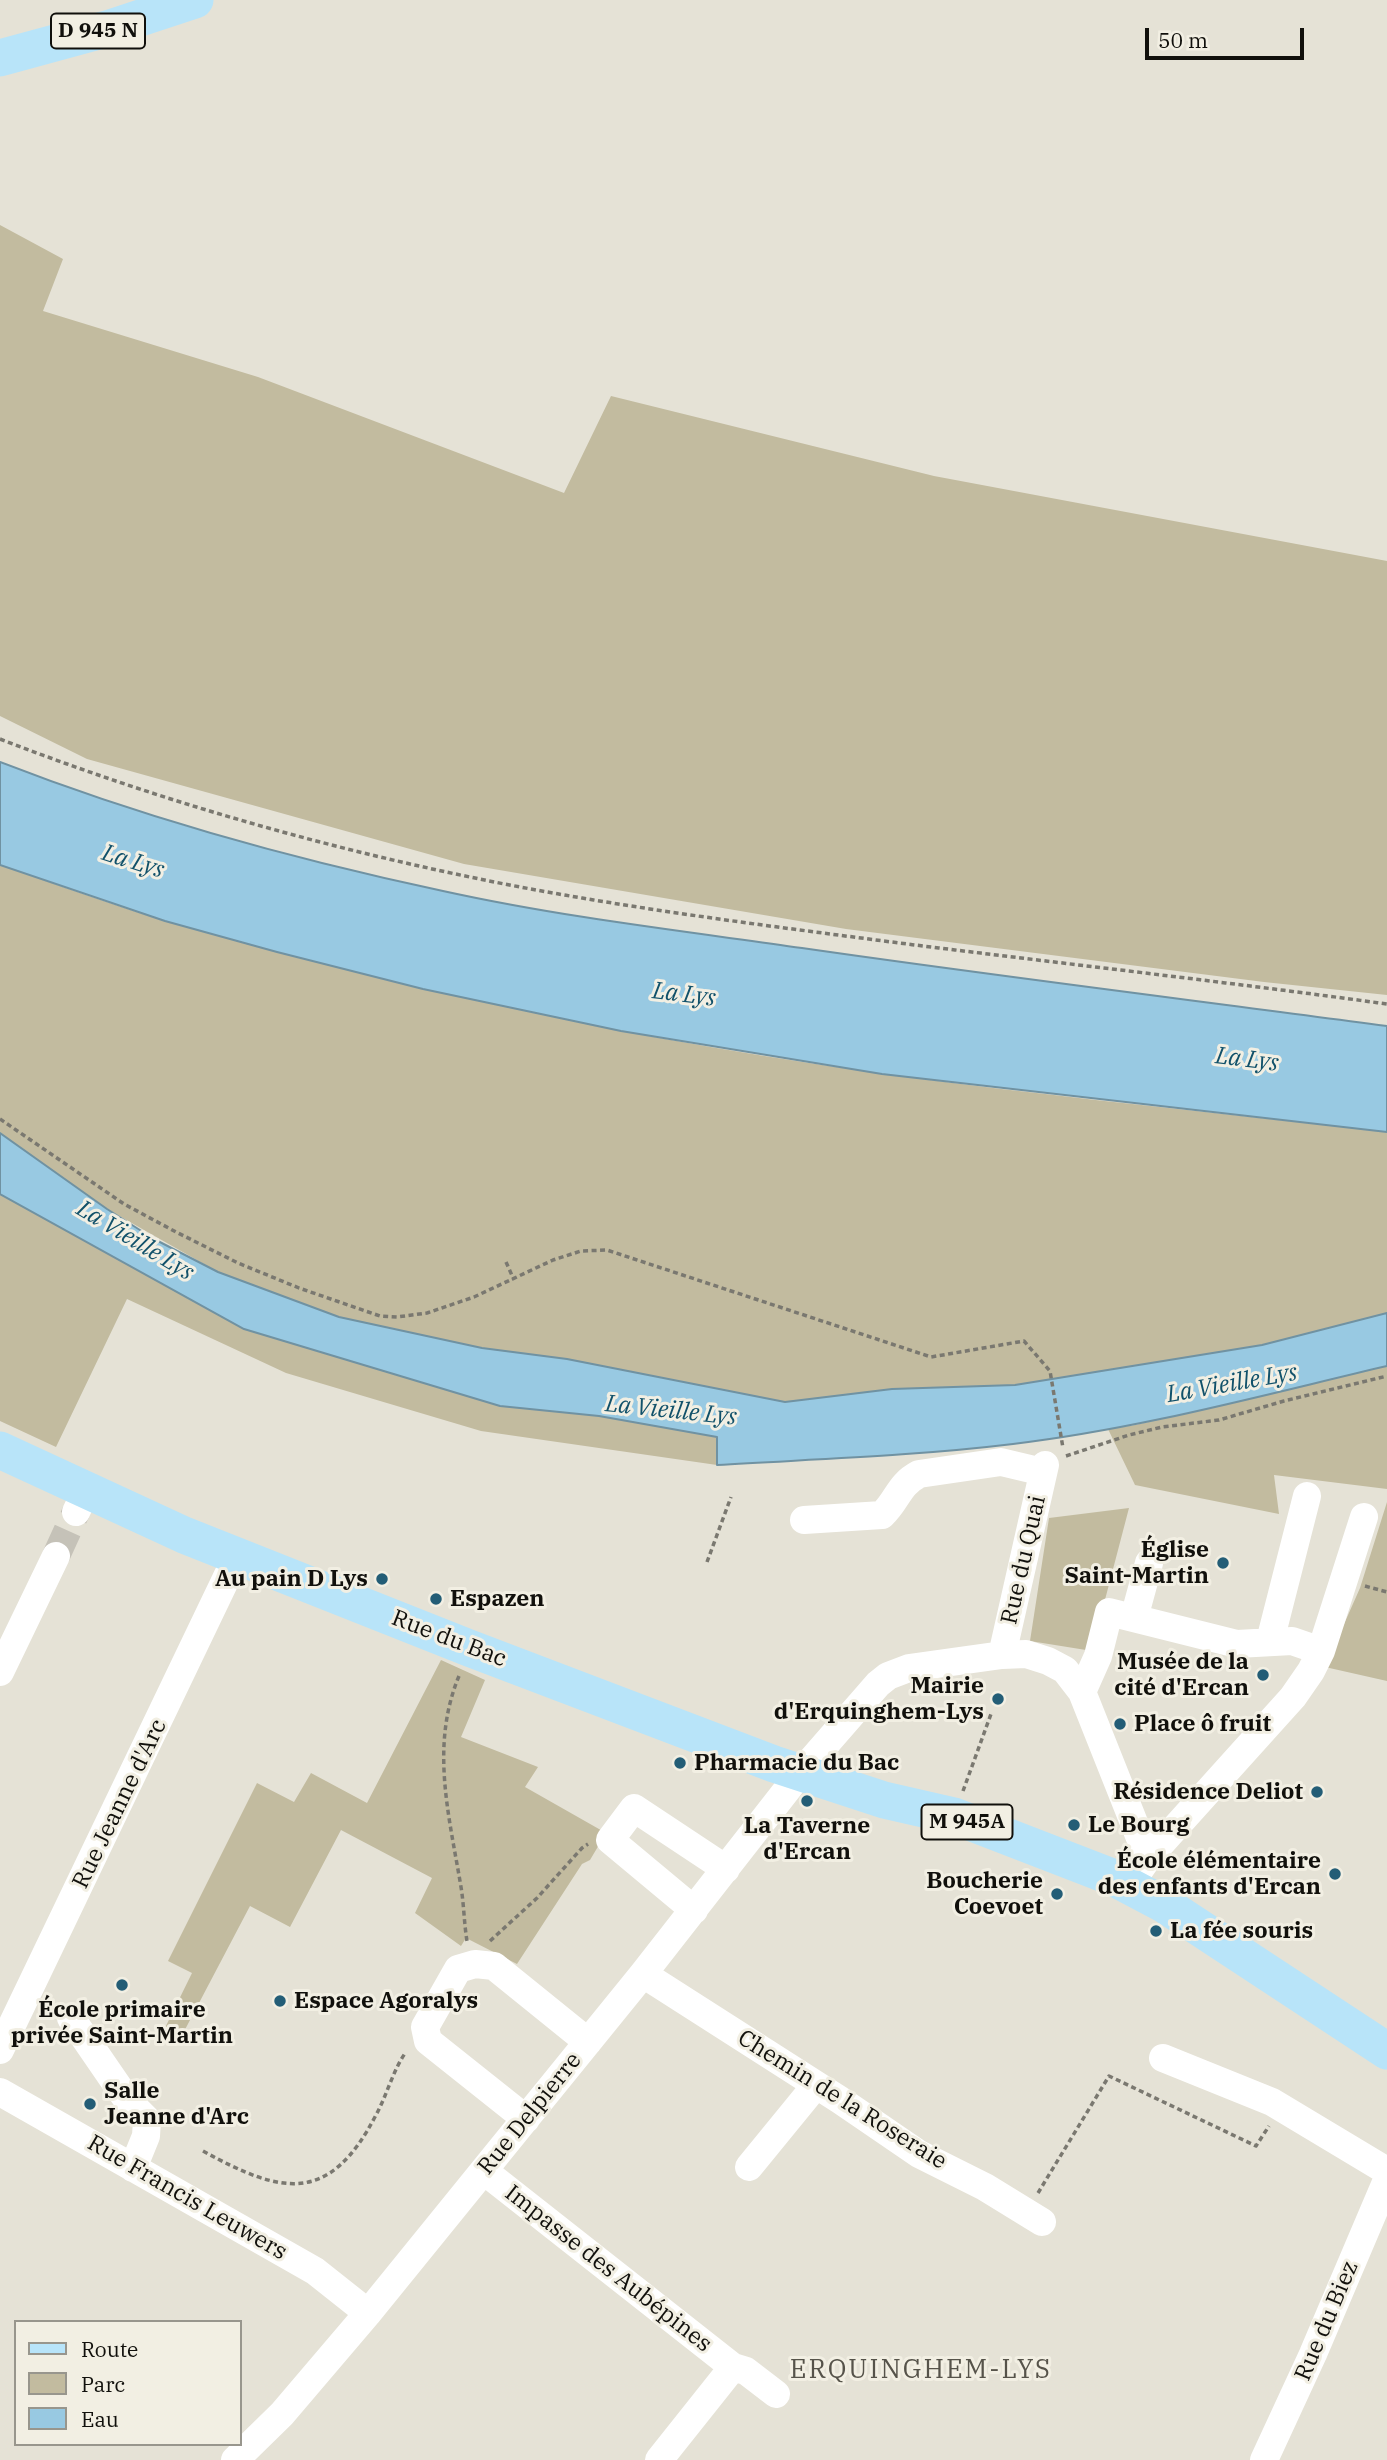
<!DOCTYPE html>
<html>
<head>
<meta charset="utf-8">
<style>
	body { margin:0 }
	#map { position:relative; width:1387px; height:2460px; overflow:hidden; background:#e5e2d6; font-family:"IBM Plex Serif",serif }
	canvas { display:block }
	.legend { position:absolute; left:14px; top:2320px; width:228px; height:126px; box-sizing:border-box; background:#f2efe3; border:2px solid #98968d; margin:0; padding:9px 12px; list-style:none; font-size:21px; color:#11100c }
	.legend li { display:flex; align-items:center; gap:14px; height:35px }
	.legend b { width:35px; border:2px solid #98968d }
	.scale { position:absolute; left:1145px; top:28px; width:159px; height:32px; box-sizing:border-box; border:4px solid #11100c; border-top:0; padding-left:9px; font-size:21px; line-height:24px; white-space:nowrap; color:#11100c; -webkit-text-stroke:5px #f2efe3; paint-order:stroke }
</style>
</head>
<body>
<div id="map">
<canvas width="1387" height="2460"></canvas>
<ul class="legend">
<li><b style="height:9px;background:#b8e4f9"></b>Route</li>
<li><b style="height:19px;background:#c2bb9f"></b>Parc</li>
<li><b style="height:19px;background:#98c9e2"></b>Eau</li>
</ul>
<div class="scale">50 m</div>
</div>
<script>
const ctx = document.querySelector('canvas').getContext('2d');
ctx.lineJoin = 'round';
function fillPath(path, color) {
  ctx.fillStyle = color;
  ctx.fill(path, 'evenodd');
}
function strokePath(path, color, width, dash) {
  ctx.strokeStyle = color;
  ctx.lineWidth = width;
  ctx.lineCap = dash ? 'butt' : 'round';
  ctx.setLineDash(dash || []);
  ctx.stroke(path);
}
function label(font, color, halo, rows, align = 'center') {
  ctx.font = font + ' "IBM Plex Serif",serif';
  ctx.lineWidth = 6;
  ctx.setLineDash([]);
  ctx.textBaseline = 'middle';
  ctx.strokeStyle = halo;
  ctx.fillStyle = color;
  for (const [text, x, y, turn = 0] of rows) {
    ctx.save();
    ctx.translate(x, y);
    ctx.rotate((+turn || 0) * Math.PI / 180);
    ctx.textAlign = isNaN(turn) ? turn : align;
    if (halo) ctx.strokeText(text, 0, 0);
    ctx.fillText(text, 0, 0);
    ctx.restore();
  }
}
fillPath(new Path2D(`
	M0,225L63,259L43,311L258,377L564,493L611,396L934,476L1387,561V995L1264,982L846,929L464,864L87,759L0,716Z
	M0,865C56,884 112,905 169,922C317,965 467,1000 618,1030C872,1080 1130,1103 1387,1132V1313L1262,1345L1015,1385L892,1389L786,1402L567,1359L482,1348L339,1318L218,1272L107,1209L0,1133Z
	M0,1194L244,1329L500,1406L599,1416L717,1437V1465L481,1431L286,1373L127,1299L56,1447L0,1421Z
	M1387,1366V1489L1274,1475L1279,1514L1135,1485L1108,1429L1135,1425Z
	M1387,1502V1681L1325,1667L1360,1588Z
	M1129,1508L1101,1615L1086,1650L1030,1641L1049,1518Z
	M441,1660L485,1680L461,1737L538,1767L525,1787L606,1833L590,1860L582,1864L517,1964L466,1938L461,1946L415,1913L432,1878L341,1830L290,1927L250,1906L179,2041L162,2034L192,1973L168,1961L257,1783L294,1802L311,1773L367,1803Z`), '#c2bb9f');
const water = new Path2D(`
	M0,762C144,818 292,859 443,891C561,917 682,931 802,948C996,976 1192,1000 1387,1026V1132L882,1074L621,1031L423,989L277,952L165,921L0,865Z
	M0,1133L107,1209L154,1239L218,1272L339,1317L482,1348L567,1359L785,1402L892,1389L1015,1385L1262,1345L1387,1313V1366C1263,1395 1139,1429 1013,1444C915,1456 816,1459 717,1465V1437L599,1416L500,1406L244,1329L0,1194Z`);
fillPath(water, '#98c9e2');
strokePath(water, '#7092a2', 2);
strokePath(new Path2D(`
	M56,1556L76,1512`), '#c5c2b8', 28, [28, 14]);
strokePath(new Path2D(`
	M0,739C168,804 342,853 520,887C648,911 777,927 907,944C1067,964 1227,982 1387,1004
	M0,1119L124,1204L176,1232L238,1263L299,1288L380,1316L397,1317L427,1313L474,1297L553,1260L581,1251L607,1250L931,1357L1024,1341L1050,1371L1063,1448
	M506,1262L514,1280
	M1066,1456L1129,1435L1162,1427L1219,1420L1284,1401L1387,1376
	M707,1562L731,1497
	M1365,1586L1387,1592
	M459,1676C430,1746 449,1815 461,1887C464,1905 464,1923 467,1941
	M963,1791L991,1714
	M490,1941L537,1898L582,1848L588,1844
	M203,2151C281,2194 329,2206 376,2115C387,2095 393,2070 406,2052
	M1038,2193L1109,2076L1256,2146L1269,2126`), '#7a7870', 3.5, [5, 3.5]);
strokePath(new Path2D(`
	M76,1512L86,1491
	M804,1520L882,1515C898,1500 898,1485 919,1474L1001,1462L1043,1472
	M1134,1618L1149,1563
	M1270,1641L1307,1496
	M1002,1655L1045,1465
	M0,1672L56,1556
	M1082,1692L1098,1656L1109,1612L1237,1644L1292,1641L1321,1651
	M1148,1858L1293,1697L1311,1671L1321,1651L1364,1517
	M694,1910L610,1840L634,1808L726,1869
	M643,1974L840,2100L919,2154L985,2187L1042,2222
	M71,2018L128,2101L147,2120L146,2136L133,2168
	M0,2050L237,1556
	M1163,2058L1272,2102L1387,2171
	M0,2092L315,2271L368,2313
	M526,2119L428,2041L425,2027L458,1969L475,1964L494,1966L588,2042
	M749,2167L816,2085
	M484,2171L733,2367L746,2371L776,2394
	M235,2460L282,2414L368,2313L643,1974L797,1777L878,1684L888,1676L909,1668L1002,1655L1026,1654L1048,1661L1065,1670L1082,1692L1148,1858L1129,1885
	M659,2460L733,2367
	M1264,2460L1313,2354L1387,2180`), '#fff', 28);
strokePath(new Path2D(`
	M0,58L110,28L195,0
	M0,1450L184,1535L469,1648L774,1764L884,1800L954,1816L1112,1877L1165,1905L1387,2051`), '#b8e4f9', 37);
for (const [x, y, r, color] of [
	[1223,1563,7,"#235d76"],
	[382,1579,7,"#235d76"],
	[436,1599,7,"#235d76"],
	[1263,1675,7,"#235d76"],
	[998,1699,7,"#235d76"],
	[1120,1724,7,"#235d76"],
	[680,1763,7,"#235d76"],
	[1317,1792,7,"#235d76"],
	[807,1801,7,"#235d76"],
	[1074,1825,7,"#235d76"],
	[1335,1874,7,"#235d76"],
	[1057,1894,7,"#235d76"],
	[1156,1931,7,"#235d76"],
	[122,1985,7,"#235d76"],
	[280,2001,7,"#235d76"],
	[90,2104,7,"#235d76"]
]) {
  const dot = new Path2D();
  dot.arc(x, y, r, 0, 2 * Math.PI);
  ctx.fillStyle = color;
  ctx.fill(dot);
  strokePath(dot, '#f2efe3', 2.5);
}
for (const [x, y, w] of [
	[98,31,94],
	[967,1822,91]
]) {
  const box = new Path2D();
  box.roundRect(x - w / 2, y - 17.5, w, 35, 5);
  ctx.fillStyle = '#f2efe3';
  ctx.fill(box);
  strokePath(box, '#11100c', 2);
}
label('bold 21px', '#11100c', null, [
	["D 945 N",98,31],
	["M 945A",967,1822]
]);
label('bold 23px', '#11100c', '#f2efe3', [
	["Église",1209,1550],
	["Saint-Martin",1209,1576],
	["Au pain D Lys",368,1579],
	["Espazen",450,1599,"left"],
	["Musée de la",1249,1662],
	["cité d'Ercan",1249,1688],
	["Mairie",984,1686],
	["d'Erquinghem-Lys",984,1712],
	["Place ô fruit",1134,1724,"left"],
	["Pharmacie du Bac",694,1763,"left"],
	["Résidence Deliot",1303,1792],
	["Le Bourg",1088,1825,"left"],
	["La Taverne",807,1826,"center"],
	["d'Ercan",807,1852,"center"],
	["École élémentaire",1321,1861],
	["des enfants d'Ercan",1321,1887],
	["Boucherie",1043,1881],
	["Coevoet",1043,1907],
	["La fée souris",1170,1931,"left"],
	["Espace Agoralys",294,2001,"left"],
	["École primaire",122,2010,"center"],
	["privée Saint-Martin",122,2036,"center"],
	["Salle",104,2091,"left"],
	["Jeanne d'Arc",104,2117,"left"]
], 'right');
label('23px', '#11100c', '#f2efe3', [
	["Rue du Quai",1024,1560,-77],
	["Rue du Bac",449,1639,21],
	["Rue Jeanne d'Arc",120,1804,-64],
	["Chemin de la Roseraie",842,2100,32],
	["Rue Delpierre",530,2114,-51],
	["Rue Francis Leuwers",187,2198,30],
	["Impasse des Aubépines",608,2269,38],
	["Rue du Biez",1327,2321,-67]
]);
label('italic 24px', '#11516a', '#f2efe3', [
	["La Lys",133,862,17],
	["La Lys",684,995,7],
	["La Lys",1247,1060,7],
	["La Vieille Lys",135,1241,31],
	["La Vieille Lys",1232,1384,-10],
	["La Vieille Lys",671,1411,6]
]);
ctx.letterSpacing = '2px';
label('26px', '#56534a', '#f2efe3', [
	["ERQUINGHEM-LYS",921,2370]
]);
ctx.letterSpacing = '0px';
</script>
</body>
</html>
